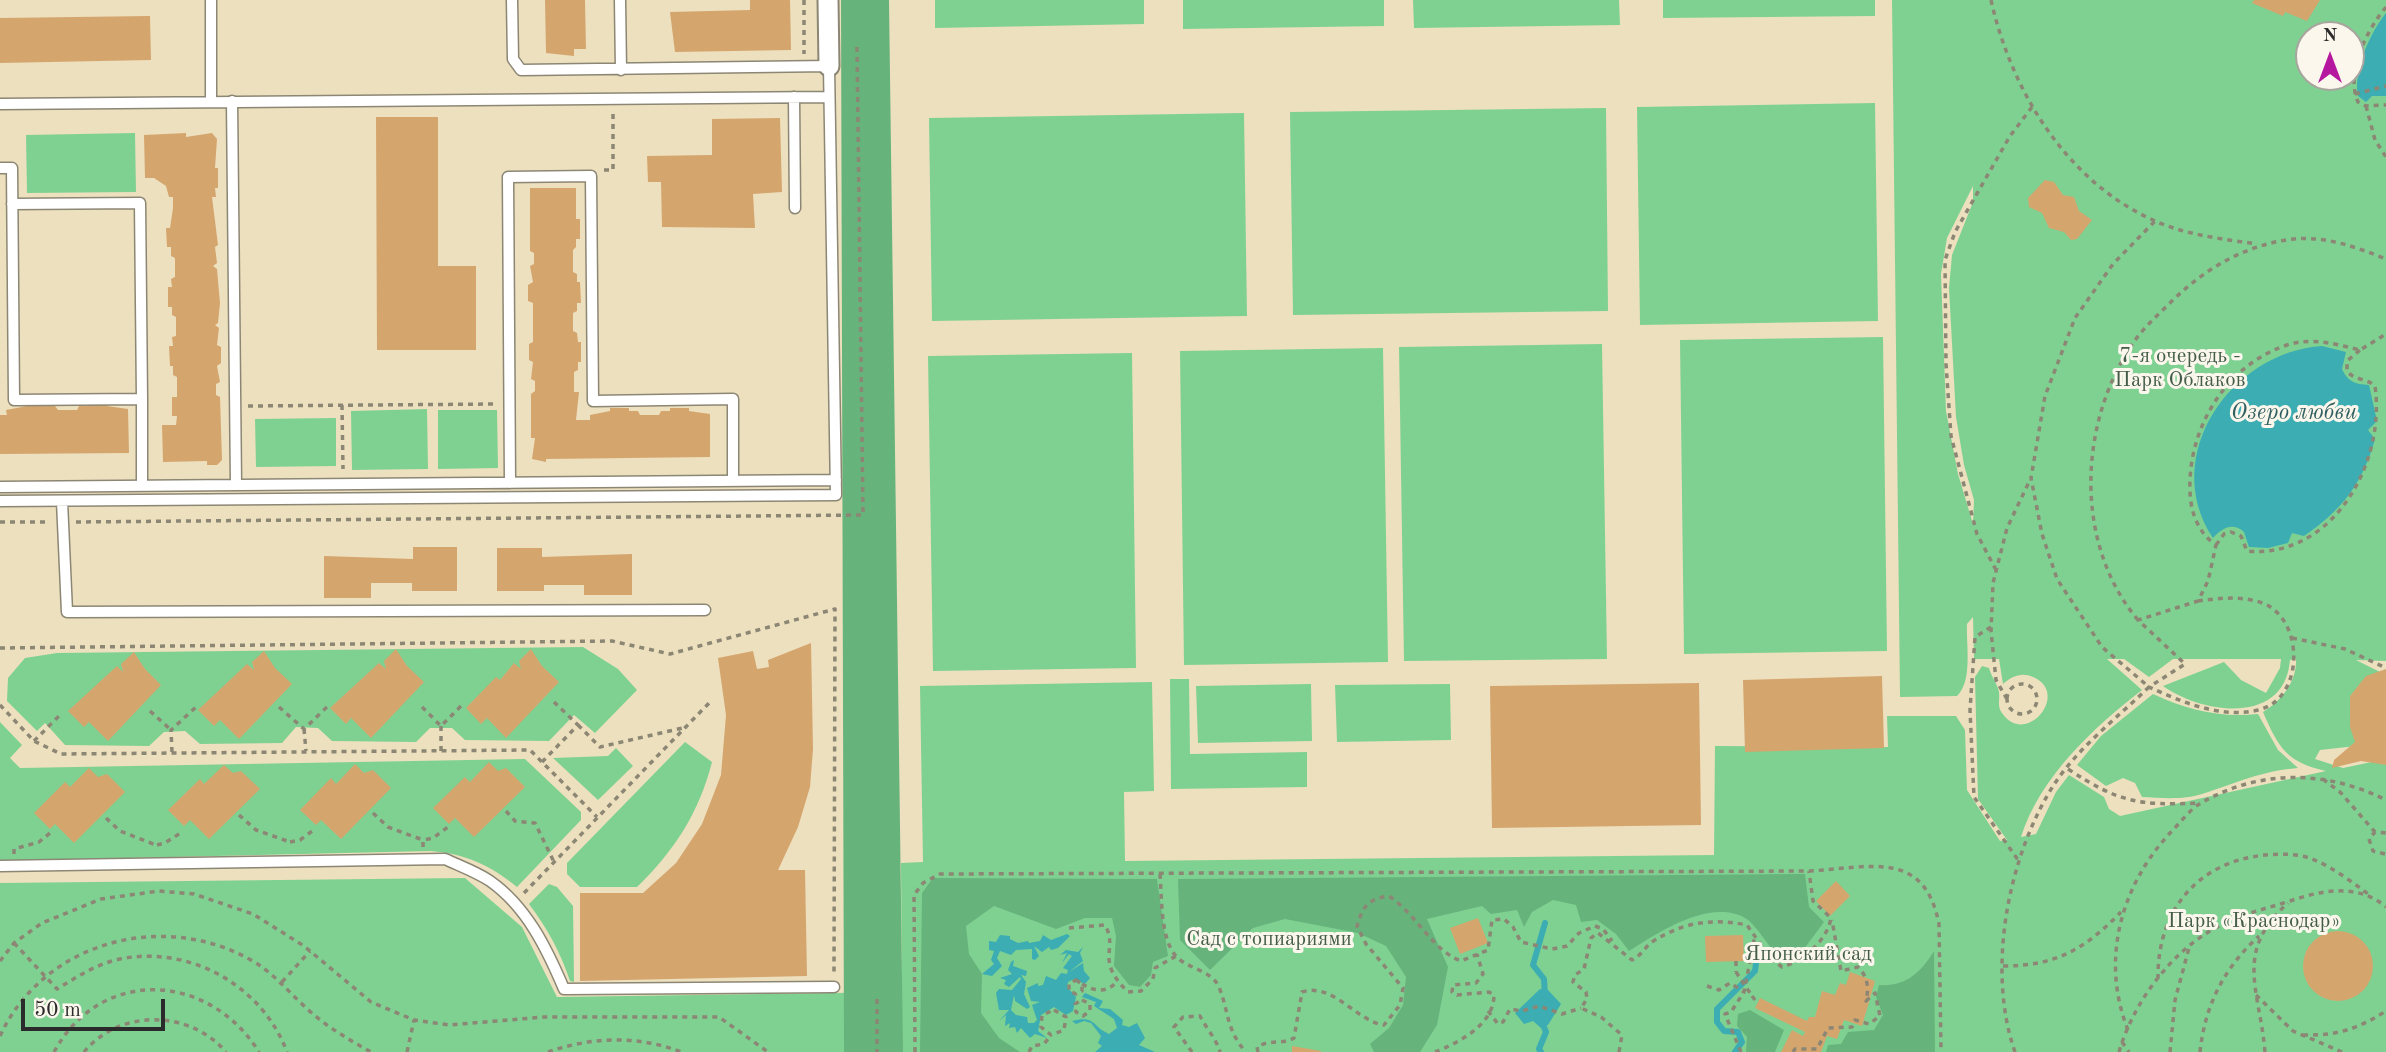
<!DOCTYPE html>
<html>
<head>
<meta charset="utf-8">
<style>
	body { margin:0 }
	#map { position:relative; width:2386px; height:1052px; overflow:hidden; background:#ede0be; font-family:"Old Standard TT",serif }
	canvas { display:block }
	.north { position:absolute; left:2295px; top:21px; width:70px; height:70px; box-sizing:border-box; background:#fbf7ec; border:2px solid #a8a59f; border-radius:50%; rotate:0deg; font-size:19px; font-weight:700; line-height:28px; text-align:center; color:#2b2b2b }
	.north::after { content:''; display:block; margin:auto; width:24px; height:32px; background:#b5179e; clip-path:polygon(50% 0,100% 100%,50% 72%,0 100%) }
	.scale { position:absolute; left:21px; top:999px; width:144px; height:32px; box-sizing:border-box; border:4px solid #2b2b2b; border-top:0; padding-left:9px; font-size:21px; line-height:24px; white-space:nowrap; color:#2b2b2b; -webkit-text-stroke:5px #fbf7ec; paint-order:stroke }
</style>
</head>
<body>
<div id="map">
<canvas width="2386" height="1052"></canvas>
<div class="north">N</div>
<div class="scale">50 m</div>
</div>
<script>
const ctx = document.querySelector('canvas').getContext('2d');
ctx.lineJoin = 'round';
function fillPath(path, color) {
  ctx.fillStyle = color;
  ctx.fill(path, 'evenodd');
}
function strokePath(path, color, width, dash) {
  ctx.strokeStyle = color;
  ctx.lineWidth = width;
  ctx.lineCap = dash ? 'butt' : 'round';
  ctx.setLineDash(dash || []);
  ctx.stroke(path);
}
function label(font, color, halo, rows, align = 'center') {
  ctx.font = font + ' "Old Standard TT",serif';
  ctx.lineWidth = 6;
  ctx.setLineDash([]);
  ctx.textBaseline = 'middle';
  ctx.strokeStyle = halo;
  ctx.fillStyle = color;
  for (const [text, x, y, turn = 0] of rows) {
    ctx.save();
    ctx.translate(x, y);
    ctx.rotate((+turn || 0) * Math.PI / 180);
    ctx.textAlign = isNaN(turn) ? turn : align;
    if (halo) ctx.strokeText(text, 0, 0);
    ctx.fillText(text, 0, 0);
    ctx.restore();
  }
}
fillPath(new Path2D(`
	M935,0H1144V24L935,28Z
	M1183,0H1384V26L1183,29Z
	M1413,0H1619L1620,25L1414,28Z
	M1663,0H1875V16L1663,18Z
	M1892,0H2386V661L2356,660L2386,675L2356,746L2320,750L2315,759L2343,768L2386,759V1052H0V883L465,878L522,927L557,997L902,992L901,863L923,862L920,686L1152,682L1154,791L1124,792L1125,861L1714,855L1715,746L1888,747L1887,716H1956L1965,730L1967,790L2000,841L2007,840L1978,799L1975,677L1982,666L1989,668C1991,676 1998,685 1999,692C2000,700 1997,706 2002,713C2026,748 2071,693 2033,677C2022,672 2012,676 2003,684L1999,659H1974L1973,617L1967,624C1966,645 1973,681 1957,696L1900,697ZM2309,35H2351V77H2309ZM1973,186V202L1952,255L1949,288L1956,417L1964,465L1974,500L1973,524L1958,474L1946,411L1941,274L1947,238ZM2107,659H2124L2149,677L2173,659H2281L2280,668L2266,693L2241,680L2224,662L2163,686C2204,715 2285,725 2290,660L2296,659C2297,682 2281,701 2263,712C2279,749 2287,762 2326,771L2120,816L2109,809L2104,797L2069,775L2056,792L2036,834L2021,837C2040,777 2093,728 2142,690Z
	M1875,103L1878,321L1640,325L1637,107Z
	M1606,108L1608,311L1293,315L1290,112Z
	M1244,113L1247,316L932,321L929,118Z
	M135,133L136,192L27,193L26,135Z
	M1883,337L1887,651L1684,654L1680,340Z
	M1602,344L1607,659L1404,661L1399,347Z
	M1383,348L1388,662L1184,665L1180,351Z
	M1132,353L1136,668L933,671L928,356Z
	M427,409L428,469L352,470L351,411Z
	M438,410H497L498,468L438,469Z
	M336,418V466L256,467L255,419Z
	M583,647L618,669L637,690L595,733L574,715L549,741L465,740L452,728H430L416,742L332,741L318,728L296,727L282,743L200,744L185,731L164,732L149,746L65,745L45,723L37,731L7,701L8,678L25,658L57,653Z
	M1170,679H1189L1190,754L1307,752V787L1171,789Z
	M1311,684L1312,741L1198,743L1196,686Z
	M1450,684L1451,740L1337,742L1335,685Z
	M2153,694C2188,710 2219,718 2258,714L2278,750L2298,768C2260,771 2237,783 2202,794C2184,800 2161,798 2142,797L2135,783L2123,778L2106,786L2077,765L2101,736Z
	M0,722L22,745L10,758L20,768L525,759L581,812V820L517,887C490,865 466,854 431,851L0,861Z
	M685,742L712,762C699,813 674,851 637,887H580L567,874V863Z
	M616,748L633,766L598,800L553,758L608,756Z
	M549,884L557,887L573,906L574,982L570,981C560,951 547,928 529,904Z`), '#7fd192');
fillPath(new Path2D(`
	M841,0H889L903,1052H844Z
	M1805,874L1809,907L1824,922L1798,957L1780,960C1772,951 1755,923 1745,918C1711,898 1658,932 1629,951L1616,934L1597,920L1581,922L1576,905L1553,900L1532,912L1524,927L1517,910L1491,914L1482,906L1427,919L1448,967L1437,1025L1420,1052H1374L1370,1044L1389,1028L1403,1005L1406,977L1386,946L1358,933L1285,919L1253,928L1210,970L1180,940L1178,879Z
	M933,878L1157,879L1168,956L1153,962L1151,975L1140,987L1129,985L1114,966L1116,936L1112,918H1085L1056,929L994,906L966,926L969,954L982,974L981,1013L999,1038L1020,1052H920L922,893Z
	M1934,951L1935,1052H1826L1828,1045L1841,1044L1848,1032L1874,1030L1883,1015L1876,997L1879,985C1906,987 1921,972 1934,951Z
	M1750,1010L1784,1030L1775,1052H1746L1747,1037L1737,1026L1738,1014Z`), '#67b37c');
fillPath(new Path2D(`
	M2386,13V96H2372L2366,102L2358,96C2353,70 2370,33 2386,13Z
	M2322,346L2346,352L2342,369C2348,382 2355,384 2369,385L2377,421L2368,430L2375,439C2363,483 2341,511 2304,536L2292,533L2288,543L2268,548L2249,547L2244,532C2233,522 2222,528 2213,538C2159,456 2231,352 2322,346Z
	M1067,934L1070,936L1058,948L1051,950L1049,947L1042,952L1034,946L1039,956L1035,960L1032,959V949L1016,950L1011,955L1000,951L997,958L1002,966L992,976L982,974L994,964L991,960L994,951L989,950V941L996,942L1000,935L1010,936V939L1018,943L1028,941L1029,943L1040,941L1043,935L1051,940Z
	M1083,947L1080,953L1083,961L1069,972L1083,963L1084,971L1090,978L1085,984L1074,979L1068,982L1067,987L1076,997L1073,1011L1066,1015L1054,1007L1041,1015L1038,1031L1047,1038L1035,1034L1030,1038L1021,1028L1017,1033L1015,1027L1009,1028L1010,1023L1005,1026L1006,1015L999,1021L1009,1010H999L996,993L999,989L1012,990L1021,979L1020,977L1009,987L1004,984L1006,980L1000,978L1012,974L1008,970L1011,962L1014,960L1013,966L1027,971L1026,976L1021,975L1026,982L1024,994L1030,1007L1027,1009L1015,1001L1014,995L1011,1010L1016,1015L1027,1017L1028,1023H1034L1037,1020L1032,1005L1040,1002L1031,1001L1027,988L1038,983V986L1043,985L1046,976L1056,980L1061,973L1067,974L1068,970L1063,968L1072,956L1069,954L1062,963L1067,953L1060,955L1066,950L1078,952Z
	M1540,989L1548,990L1561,1004L1548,1025L1541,1028L1533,1021L1524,1024L1515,1013Z
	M1085,993L1103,1001L1099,1008L1110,1009L1123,1020L1122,1025L1129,1027L1137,1023L1145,1038L1139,1045L1155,1052H1095L1102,1046L1098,1043L1101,1036L1091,1023L1084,1021L1076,1024L1072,1021C1096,1015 1092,1027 1109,1034L1117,1028L1114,1019L1094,1006L1096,1002L1082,997Z`), '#3badb3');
strokePath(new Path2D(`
	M1545,923L1533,965L1544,979L1545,996
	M1541,1020L1546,1032L1539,1049L1541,1052
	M1735,1052L1742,1042L1738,1032L1724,1031L1717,1022V1009L1755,971L1758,947`), '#3badb3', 6);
fillPath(new Path2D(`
	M545,0H585L586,49H574V56L546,53Z
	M750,0H790L791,50L675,52L670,12L750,10Z
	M2254,0H2320L2307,21L2285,12L2283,16L2252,3Z
	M150,16L151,60L0,63V18Z
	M376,117H438V266H476V350H377Z
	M780,118L782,192L753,194L755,228L662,227L661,182H648L647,156L712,155V119Z
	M186,133V137L212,133L217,139L215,168H218V188H215L216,197H212L218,245L215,247L217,263L213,266L217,269L220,303L218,323L215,325L219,328L217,345L221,347V363L217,366L220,382L216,384V395L220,397L222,460L217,465H207V461L163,462L162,425H176L177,416H172V397H177V377L173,375V366H170L169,346H173L172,337L176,336V317L172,315V307H168V287H172L171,279L175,277V258L171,256V247H167L166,228H170L173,208V197H169L166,186L154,178H145L144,135Z
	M2045,180L2054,182L2063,195L2074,197L2079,211L2092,220L2077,239L2071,240L2064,232L2049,228L2042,213L2029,207L2028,198Z
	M530,188H576V219H580V239H576V247L573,250V272L577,274V282H580L581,303H577V311L573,313V331L577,333L578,342H581V362H578V370L574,372V392H579L576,420H590V415L610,411V408H629V411H638L640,415H659L661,411H670V408H689V411L710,414V457L546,459V462L532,459L535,438H531V394L535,391V381L531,379L533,362L529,360V344L533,342V303L528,301V285L533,282L530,266L534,264V253L530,251Z
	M107,402V406L128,409L129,453L0,454V415H7L6,410L27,406V403H46V406H55L58,410H77L79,406H88V403Z
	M413,547H457V591H412V583H371V598H324V556L413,559Z
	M497,548H542V557L632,554V595H584V585H544V591H497Z
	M811,643L813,749L810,787L798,827L778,870H805L807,976L580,981V893H643L676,863L702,824L721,775L726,715L718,658L753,651L757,669L769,667L768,660Z
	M396,649L407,666L424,682L371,738L351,718L346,724L330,708L379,663L386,669L384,661Z
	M531,649L542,666L559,682L506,738L487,718L481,724L466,708L496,677L500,680L514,663L521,669L519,661Z
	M264,651L275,668L292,684L239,739L220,720L214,726L198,710L247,664L254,670L252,662Z
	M134,652L145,669L161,685L108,741L89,722L84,727L68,711L117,666L123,672L121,664Z
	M2386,669V765L2361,761L2332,768L2334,760L2355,742L2350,727V696L2366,676Z
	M1882,676L1884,748L1745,752L1743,680Z
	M1699,683L1701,825L1492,828L1490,686Z
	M489,762L498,771L506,768L525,787L474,837L455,818L449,824L433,808L465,777L470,782Z
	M355,764L364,773L373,770L391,788L341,839L321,820L316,825L300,810L331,778L336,784Z
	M224,765L233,773L241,771L260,789L209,839L190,820L184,826L168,810L200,779L204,784Z
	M89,768L98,777L107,774L125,792L74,843L55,824L50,829L34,813L65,782L70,787Z
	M1836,881L1850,896L1830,916L1816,901Z
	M1478,918L1488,943L1460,954L1450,928Z
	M2303 966a35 35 0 1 1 70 0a35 35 0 1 1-70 0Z
	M1743,935L1744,961L1706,962L1705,936Z
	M1850,972L1875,981L1862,1026L1844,1020L1837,1039L1827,1036L1821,1052H1781L1792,1030L1803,1036L1805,1032L1755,1008L1760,998L1807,1021L1809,1017H1815L1822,991L1835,995L1840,983L1846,985Z
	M1292,1046L1321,1051V1052H1292Z`), '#d5a56e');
const lane = new Path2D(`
	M211,0V102
	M620,0L621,70
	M794,97L795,208
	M232,101L236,485
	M0,104L829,97
	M0,168H12L14,400L142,399V486
	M12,204L140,203L142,399
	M510,483L508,177L591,176L593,401L733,399V481
	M0,487L836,480
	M0,501L836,495L829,66L521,70L513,59L512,0
	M62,501L67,612L705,610
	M0,866L445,859C460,866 477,872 490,881C527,907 547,949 564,989L834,987`);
const street = new Path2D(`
	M828,0L829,66`);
strokePath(lane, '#8c8674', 13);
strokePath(street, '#8c8674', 23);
strokePath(new Path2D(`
	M804,0V54
	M1991,0C2011,90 2066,181 2153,220C2185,235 2223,239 2257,244
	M2386,7C2367,30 2345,72 2358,102L2366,106L2386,105
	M2355,94L2386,86
	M2366,106L2375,140L2386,157
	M604,170H613V113
	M342,405L343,469
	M248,406L495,404
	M0,522H50
	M76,522L863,515L857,46
	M2216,545L2224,534L2231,532L2241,536L2247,551C2332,559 2386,464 2375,386C2367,378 2355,381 2347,371V361L2360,350
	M1996,570L1977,534L1951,436L1946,364L1945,260L1955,232L2010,136L2032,107
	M2198,601C2220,598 2246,595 2267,605C2305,625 2303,700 2258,710C2221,719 2182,702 2149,687L2185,664L2138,620L2198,601L2208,581L2216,545C2198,533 2190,511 2190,490C2188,428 2226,365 2287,345C2311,337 2336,344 2360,350L2386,334
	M2138,620C2074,544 2078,424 2133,343C2144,327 2159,314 2173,300C2206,268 2247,244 2294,239C2326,236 2356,247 2386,259
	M1991,627L1975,637L1970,710L1974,797L2018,860
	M2292,638L2345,649L2386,668
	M0,648L612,641L670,654L835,609L834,972
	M2007 699a15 15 0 1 1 30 0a15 15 0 1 1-30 0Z
	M2007,699L1996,680L1991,631L1993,583L2007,528L2030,480
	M0,705L34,741L61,754L530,750L597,817
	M279,707L304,729L327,707
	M422,707L441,726L462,705
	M150,711L171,730
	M578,725L600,747L687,727
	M304,729L306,751
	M34,741L62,713
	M441,751V726
	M172,752L171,730L196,707
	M542,762L578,725L554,702
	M2068,769C2118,802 2139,806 2199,803
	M2323,779L2340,792L2375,832
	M506,811L515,821L535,823L554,862
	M373,813L388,827L423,840
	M239,815L256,830L290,842
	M106,818L120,831L156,845
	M290,842L300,840L315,829
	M157,845L165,843L182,832
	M423,847V840L433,838L448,827
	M14,854V849L39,842L50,833
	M2385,854L2373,851L2369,839L2375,832L2386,833
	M1160,874C1162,897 1160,936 1175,955C1186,969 1211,969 1219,987C1229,1012 1226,1030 1246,1052
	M524,893L712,700
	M1069,928L1105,925C1119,950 1094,959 1128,992L1141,991L1153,979L1155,968L1176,956
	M14,943L57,989C77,977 96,964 120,959C189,945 262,985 287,1052
	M0,961L14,943L42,923L101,899L159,891L194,894L253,914L304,946L371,1002L414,1020L449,1025L544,1017H719L768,1052
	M1736,961V972
	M2003,966C2056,966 2085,949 2121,912
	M2158,979C2157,912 2196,862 2265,855C2280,854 2297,853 2312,859C2333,867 2353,883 2371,896
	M1076,980L1082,984V991L1076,994L1069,991V984Z
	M282,982L310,951
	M1082,984C1094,991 1107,994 1117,981
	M1707,986L1719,990L1730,983L1744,992
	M2256,995L2293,1031L2342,1052
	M1752,996L1758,1004
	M877,999V1052
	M1082,1000L1090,1004V1011L1083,1016L1076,1012L1075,1004Z
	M1054,1010L1066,1017L1064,1030L1051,1035L1041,1027L1042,1015Z
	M1488,1011L1498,1024L1503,1022L1510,1009L1522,1011L1539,1006L1562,1014L1581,1008
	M2128,1030C2100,960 2121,885 2171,832C2180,823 2190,809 2201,803C2260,769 2326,770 2386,800
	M2303,1035C2336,1036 2358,1029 2386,1011
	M0,1036C43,943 160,910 249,959C270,970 284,987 301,1003C322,1024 346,1038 371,1052
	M2122,1042L2129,1052
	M54,1052C101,966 209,972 259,1052
	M84,1052C120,1008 190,1010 226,1052
	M407,1052L414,1020
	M548,1052C591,1037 638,1035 681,1052
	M915,1052L914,895L923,883L940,874L1809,871C1869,868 1924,848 1939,924L1941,1052
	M1029,1052L1032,1046L1044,1044L1051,1035
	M1192,1052L1174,1027L1183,1017L1200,1016C1206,1028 1217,1040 1220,1052
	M1258,1052L1257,1047C1270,1039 1282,1045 1294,1038L1302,992C1333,982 1356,1021 1384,1025L1400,1005L1403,988L1366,944L1357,926C1363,906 1368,899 1389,896C1417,915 1433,951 1461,961L1488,950L1492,920L1504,919L1513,927L1521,942L1552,949L1567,946L1579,933L1595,926L1603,929L1612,941
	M1435,1052C1458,1043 1494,1025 1494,995L1489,992L1457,995L1452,992L1453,985L1476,983L1483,974L1477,954
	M1619,1052L1622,1035L1601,1017L1581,1008L1587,999L1586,992L1573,982L1575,975L1584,969L1591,938L1598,933L1632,960C1641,956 1645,947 1652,942C1683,922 1712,918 1747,925L1770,958L1782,967C1803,961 1827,941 1831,918L1813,901L1809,871
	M1741,1052L1725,1014L1731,1012L1744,992L1755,935
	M1793,1052L1795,1049H1817L1828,1028L1852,1027L1855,1020L1869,1024L1880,1016L1875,993L1866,1001C1869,988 1868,977 1858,967L1841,971L1832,920
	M2015,1052C1986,970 2008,855 2055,783C2079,747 2118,717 2149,687L2102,647L2057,579L2042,534L2031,478L2045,396L2075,318L2113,264L2155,221
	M2119,1052C2134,1000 2175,946 2225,923C2246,913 2268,908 2290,901C2322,890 2358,883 2386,907
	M2170,1052L2175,1000L2189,948
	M2200,1052C2205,1005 2224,968 2259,936
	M2265,1052C2260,990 2233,952 2288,903`), '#8c8674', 3.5, [5, 5]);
strokePath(lane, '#fff', 10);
strokePath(street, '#fff', 19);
strokePath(new Path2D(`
	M1736,972L1752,996`), '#8c8674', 3.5, [5, 5]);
label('21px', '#445d4a', '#fbf7ec', [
	["7-я очередь -",2180,356],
	["Парк Облаков",2180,380],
	["Парк «Краснодар»",2254,921],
	["Сад с топиариями",1269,939],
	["Японский сад",1808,954]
]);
label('italic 23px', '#315f61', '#fbf7ec', [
	["Озеро любви",2294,413]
]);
</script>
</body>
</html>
